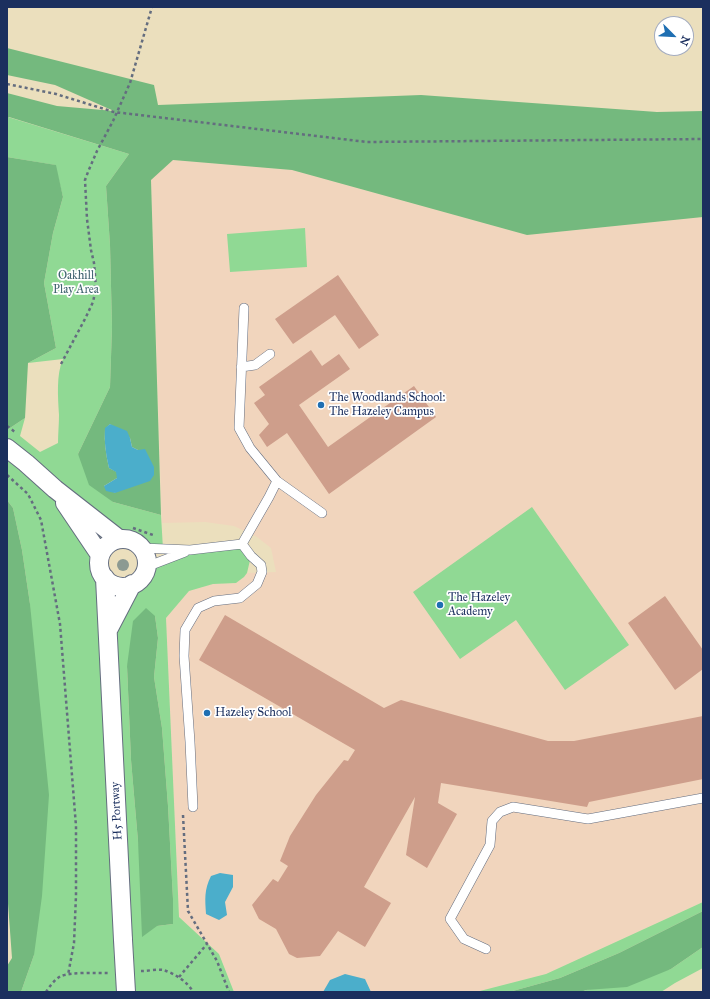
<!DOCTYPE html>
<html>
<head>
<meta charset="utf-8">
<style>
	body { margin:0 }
	#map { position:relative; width:710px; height:999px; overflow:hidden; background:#ebdfbd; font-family:"IM FELL Great Primer",serif }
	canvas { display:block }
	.frame { position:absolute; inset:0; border:8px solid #1b2f5e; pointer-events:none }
	.north { position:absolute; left:654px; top:16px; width:40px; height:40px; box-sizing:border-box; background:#fff; border:1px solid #a4acbf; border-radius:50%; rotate:114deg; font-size:11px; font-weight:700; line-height:16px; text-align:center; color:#1b2f5e }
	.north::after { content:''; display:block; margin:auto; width:14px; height:18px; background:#1f6fb2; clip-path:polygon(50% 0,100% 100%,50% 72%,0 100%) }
</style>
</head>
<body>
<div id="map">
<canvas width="710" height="999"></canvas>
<div class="frame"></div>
<div class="north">N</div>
</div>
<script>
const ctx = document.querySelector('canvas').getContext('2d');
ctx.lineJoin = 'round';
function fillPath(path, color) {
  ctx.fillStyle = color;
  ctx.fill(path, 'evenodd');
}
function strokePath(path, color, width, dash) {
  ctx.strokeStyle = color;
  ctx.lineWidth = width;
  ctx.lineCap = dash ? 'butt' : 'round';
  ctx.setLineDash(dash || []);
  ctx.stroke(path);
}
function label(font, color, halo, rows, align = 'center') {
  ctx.font = font + ' "IM FELL Great Primer",serif';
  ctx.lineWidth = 3.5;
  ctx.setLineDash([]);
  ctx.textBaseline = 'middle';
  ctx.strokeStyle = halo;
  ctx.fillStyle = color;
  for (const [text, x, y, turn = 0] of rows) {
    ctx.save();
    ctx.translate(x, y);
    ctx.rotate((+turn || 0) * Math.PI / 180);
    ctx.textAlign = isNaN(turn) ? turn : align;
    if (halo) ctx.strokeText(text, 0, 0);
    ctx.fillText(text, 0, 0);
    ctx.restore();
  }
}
fillPath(new Path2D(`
	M173,160L292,170L527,235L703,217V902L546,974L476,992H234L219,954L179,917L166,618L189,591L213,584L236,583L244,577L247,573L276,572L271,548L257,537L234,526L205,522L162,523L151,179Z`), '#f1d5bd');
fillPath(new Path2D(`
	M8,117L129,154L106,186L110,245L112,327L110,387L78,454L113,502L161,515L163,549L142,548C137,543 133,541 126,539L57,491L99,563L108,629L132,584L141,578L144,574L146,567L190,550L242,544L251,556L247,573L244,577L236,583L213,584L189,591L166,618L179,917L219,954L234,992H21L34,955L30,604L22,550L13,508L7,500V426L10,428L25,418L20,436L40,452L58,443C58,434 59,424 59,415C58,398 56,374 63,359L28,363L56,348L44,283L53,233L63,197L55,165L7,157V118ZM155,616L158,638L154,677L162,728L168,806L173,899V924L157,926L138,841L131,760L127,666Z
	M305,228L307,267L230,272L227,234Z
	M532,507L629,645L565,690L516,620L460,659L413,592Z
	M703,902V911L619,953L560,978L509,992H476L546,974Z
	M703,947V968L675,983L661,992H581L586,990L671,969Z`), '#90d994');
fillPath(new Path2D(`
	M7,48L154,85L158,105L421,95L657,112L703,111V217L527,235L292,170L173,160L151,180L161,515L113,502L89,485L78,454L110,387L112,327L110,245L106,186L129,154L9,117L7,118V93L57,106L114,111L55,85L7,75ZM110,424L130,438L132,447L138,450L115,493L104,486L117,478V472L109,468C106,455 104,442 105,429Z
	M7,157L56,165L63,197L53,233L44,283L56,348L28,363L25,418L10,428L7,426Z
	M7,500L13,508L22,550L30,604L49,795L42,896L34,955L21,992H7V966L12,958L7,890Z
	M146,608L155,616L158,638L154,677L162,728L168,806L173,899V924L157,926L142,937L138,841L131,760L127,666L133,621Z
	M703,911V947L671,969L627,987L586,990L581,992H509L560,978L619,953Z`), '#74b97e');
fillPath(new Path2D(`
	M110,424L127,431L130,438L132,447L138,450L145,449L154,467V475L150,481L115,493L106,491L104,486L117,478L116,472L109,468C106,455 104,442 105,428Z
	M220,873L233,875V887L225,902L227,915L219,920L206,914C205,899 204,890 211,876Z
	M345,974L365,979L371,992H323L330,980Z`), '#4baecb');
fillPath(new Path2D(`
	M338,275L379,335L359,349L335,315L293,344L275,319Z
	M311,350L322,366L339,354L350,369L299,405L328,447L414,386L436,417L329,494L287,433L267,447L259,435L269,424L254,403L265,395L259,387Z
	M665,596L703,650V669L675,690L628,623Z
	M225,615L384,708L401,700L548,741H574L703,716V779L589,802L587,807L441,783L438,803L457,814L427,868L406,855L415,797L364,887L391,903L365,947L338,931L320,956L297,958L289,954L276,929L259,919L252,905L273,879L278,882L288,866L280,861L290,836L316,795L344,760L348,761L355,750L199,660Z`), '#ce9e8b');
const lane = new Path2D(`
	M244,308L239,428L250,448L277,481
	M241,367L255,365L270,354
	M242,544L269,497L277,481L322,513
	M142,548L190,550L242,544L251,556L261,565L262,572L257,584L240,598L214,601L198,608L185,630L184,656L190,742L193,807
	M146,567L185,552
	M486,949L464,939L450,919L490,845L492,821L500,812L513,807L588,819L703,798`);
const street = new Path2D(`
	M7,448L26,463L55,489L119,539
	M65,503L100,555
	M99 563a24 24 0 1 1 48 0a24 24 0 1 1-48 0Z
	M105,578L123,940
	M108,630L132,584`);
strokePath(lane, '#646d7f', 10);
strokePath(street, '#646d7f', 20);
strokePath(new Path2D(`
	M7,84L56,94L114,112L367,142L703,139
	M61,364L86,317L93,302L96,288L94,263L91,250L87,219L85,180L88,172L97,151L113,121L130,83L152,7
	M7,426L15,432
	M7,475L28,494L41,520L60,624L76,826V895L74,943L68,975
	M133,528L153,535
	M183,815L188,911L217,961L229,992
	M141,971C148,971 157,969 163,970C174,973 188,982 193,992
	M179,977L207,944
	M46,992C49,987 55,979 61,976C71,972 96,973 108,973`), '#646d7f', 2.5, [3, 3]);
strokePath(lane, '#fff', 9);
strokePath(street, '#fff', 18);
const streetBridge = new Path2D(`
	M123,940L126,992`);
strokePath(streetBridge, '#646d7f', 20, []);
strokePath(streetBridge, '#fff', 18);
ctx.fillStyle = '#8c9a92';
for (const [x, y] of [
	[123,565]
]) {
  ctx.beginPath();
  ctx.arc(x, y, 6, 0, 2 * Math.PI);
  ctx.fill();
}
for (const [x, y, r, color] of [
	[321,405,4,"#1f6fb2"],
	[440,605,4,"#1f6fb2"],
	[207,713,4,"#1f6fb2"]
]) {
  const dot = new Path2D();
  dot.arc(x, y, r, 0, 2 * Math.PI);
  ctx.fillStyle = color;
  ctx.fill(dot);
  strokePath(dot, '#fff', 1.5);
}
label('12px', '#3e626e', '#fff', [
	["Oakhill",76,276],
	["Play Area",76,290]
]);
label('12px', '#1b2f5e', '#fff', [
	["The Woodlands School:",329,398],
	["The Hazeley Campus",329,412],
	["The Hazeley",448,598],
	["Academy",448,612],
	["Hazeley School",215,713]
], 'left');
label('12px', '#1b2f5e', '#fff', [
	["H5 Portway",117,811,-93]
]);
</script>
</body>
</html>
